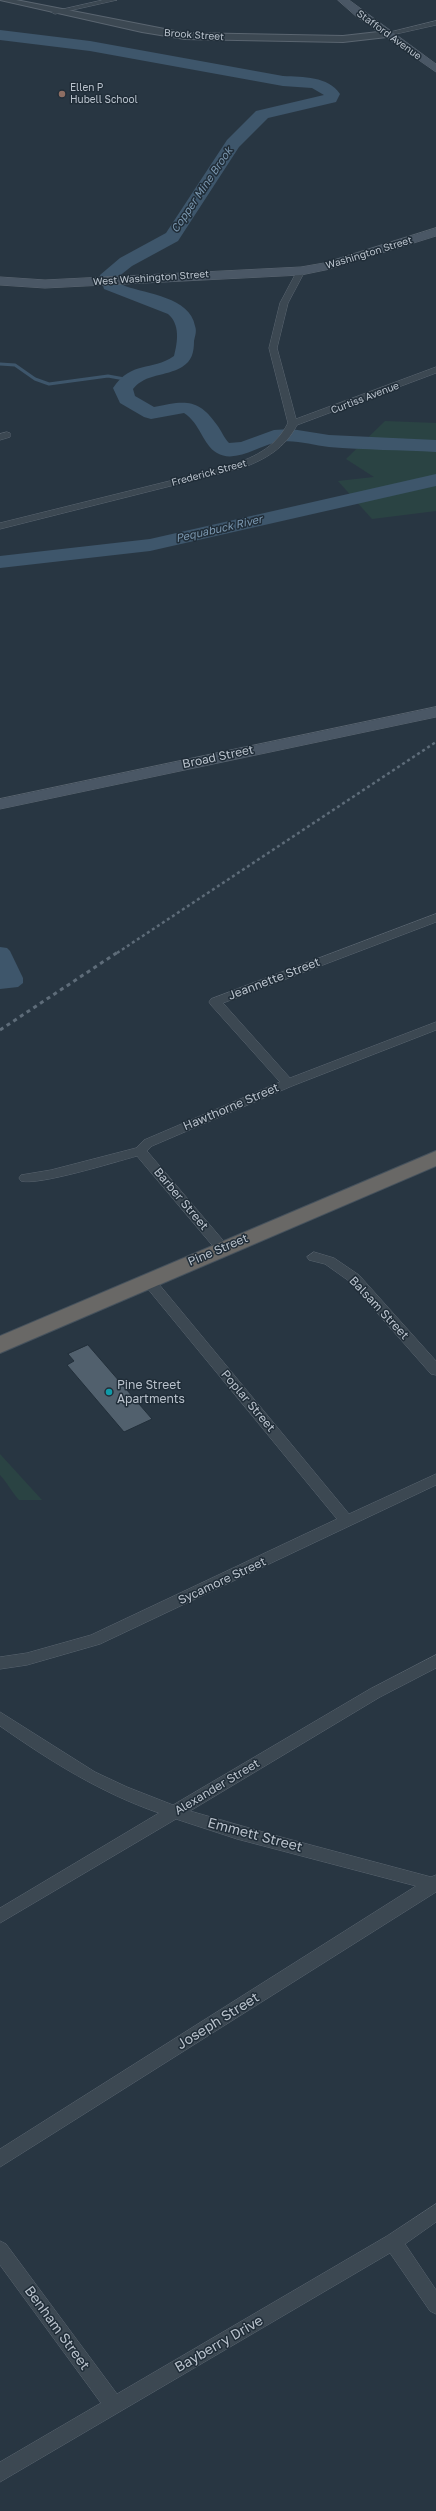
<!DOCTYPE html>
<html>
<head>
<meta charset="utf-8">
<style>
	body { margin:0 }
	canvas { display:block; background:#283642 }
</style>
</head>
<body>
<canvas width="436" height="2511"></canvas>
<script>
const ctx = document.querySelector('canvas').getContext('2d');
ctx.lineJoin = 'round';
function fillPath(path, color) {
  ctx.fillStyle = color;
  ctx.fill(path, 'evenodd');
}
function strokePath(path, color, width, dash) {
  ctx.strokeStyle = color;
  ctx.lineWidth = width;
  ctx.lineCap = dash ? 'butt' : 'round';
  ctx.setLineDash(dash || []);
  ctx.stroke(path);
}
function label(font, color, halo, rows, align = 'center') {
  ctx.font = font + ' "Golos Text",sans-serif';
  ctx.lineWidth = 3;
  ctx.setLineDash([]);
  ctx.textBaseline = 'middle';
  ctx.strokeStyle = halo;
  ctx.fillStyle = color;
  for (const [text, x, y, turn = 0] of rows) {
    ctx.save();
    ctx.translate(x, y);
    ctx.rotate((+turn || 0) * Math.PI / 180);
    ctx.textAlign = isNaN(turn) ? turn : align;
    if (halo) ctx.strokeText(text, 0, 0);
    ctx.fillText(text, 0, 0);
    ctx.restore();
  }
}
fillPath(new Path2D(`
	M385,421L436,423V511L372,519L338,481L374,477L346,459Z
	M0,1454L42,1500H19C12,1492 8,1484 0,1475Z`), '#2a4343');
fillPath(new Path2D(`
	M0,947L7,948L10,951L23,978V983L18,987L0,989Z`), '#3e566b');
strokePath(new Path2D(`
	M0,364L15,365L35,379L49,384L108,376L130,380`), '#3e566b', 3);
fillPath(new Path2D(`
	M0,30L90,41L283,76C303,77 328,76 340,94L336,102L268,118L239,147L178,241L132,266L118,277L119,283L125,286C147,294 190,297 195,326C197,331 195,336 194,341C194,352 192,361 182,367C165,377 146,373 133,389L135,396L154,407C183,401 198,397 217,425C221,430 224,438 229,443L241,442L274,430L291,429L329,435L436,440V452C401,450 365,450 329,447C312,445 295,439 278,442C260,445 235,464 217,453C203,445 200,423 184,413L151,419L144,417L120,403L113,388C132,360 151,372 174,356C178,341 180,324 168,314L104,289L100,275L120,258L166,233L227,140L256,111L324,95L312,88L283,86L90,51L0,40Z
	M436,474V486L150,551L0,568V556L150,539Z`), '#3e566b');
const building = new Path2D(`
	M88,1345L152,1419L124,1432L67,1365L74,1361L68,1354Z`);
fillPath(building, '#51606d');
strokePath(building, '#222f3a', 1);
const minor = new Path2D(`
	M103,0H117L55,14L51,12Z
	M436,21V25L387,36L383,34Z
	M301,268L305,271L288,303L277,348L296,419L436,367V373L297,425C285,448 266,459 242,468L0,529V523L226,467C252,458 275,449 288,423L269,348L280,303L297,271Z
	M7,432L10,433V437L0,440V434Z
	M436,914V922L223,1003L290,1078L436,1022V1030L292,1086L152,1146L147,1151L227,1245L228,1248L227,1251H217L137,1156C115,1162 38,1186 21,1181L19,1178L21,1175L51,1170L136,1148L144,1140L280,1082L211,1005L209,1002L211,999Z
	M314,1252L334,1258L359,1275L436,1361V1375L431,1374L349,1281L325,1264L309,1260L307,1257Z
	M148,1275L153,1277L349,1514L436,1474V1485L100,1644L27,1665L0,1669V1657L27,1653L91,1635L337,1519L143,1283L141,1280L143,1277Z
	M436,1655V1668L380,1697L190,1811L277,1836L431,1877L436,1875V1892L0,2167V2149L416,1886L237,1839L176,1819L0,1923V1908L159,1813C101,1793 50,1761 0,1726V1712L95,1772L127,1787L173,1805L370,1689Z
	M436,2204V2222L405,2244L436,2290V2314L430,2311L390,2253L0,2482V2462L101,2403L0,2265V2241L6,2244L117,2394L387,2236Z`);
const tertiary = new Path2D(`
	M0,0H16L185,33L343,36L387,31L391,34L387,37L343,42L185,39L142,32Z`);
const secondary = new Path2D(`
	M338,0H349L436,64V72L357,17Z
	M436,228V236L330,269L301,275L45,288L0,285V277L45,280L301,267L324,263Z
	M436,707V717L0,809V799Z`);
const trunk = new Path2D(`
	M436,1151V1166L0,1353V1336Z`);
strokePath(minor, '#5a6570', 1);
strokePath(tertiary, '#5a6570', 2);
strokePath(secondary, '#5a6570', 1);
strokePath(trunk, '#46525d', 2);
fillPath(minor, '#3c4852');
fillPath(tertiary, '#3c4852');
fillPath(secondary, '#4a5765');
fillPath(trunk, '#696866');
strokePath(new Path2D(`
	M117,953L436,742`), '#5e6c79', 2.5, [3, 3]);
strokePath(new Path2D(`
	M0,1030L118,952`), '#5e6c79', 3, [4, 4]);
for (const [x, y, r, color] of [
	[62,94,4,"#8d6e63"],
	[109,1392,4,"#0f9aa8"]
]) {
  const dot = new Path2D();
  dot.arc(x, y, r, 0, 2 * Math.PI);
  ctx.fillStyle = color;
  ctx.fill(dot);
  strokePath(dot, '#202d38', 1.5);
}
label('10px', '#b9c2cc', '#202d38', [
	["Brook Street",194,35,4],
	["Stafford Avenue",389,35,36],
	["Washington Street",369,253,-17],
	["West Washington Street",151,278,-4],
	["Curtiss Avenue",365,398,-21],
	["Frederick Street",209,473,-15]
]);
label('10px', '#b9c2cc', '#202d38', [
	["Ellen P",70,88],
	["Hubell School",70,100]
], 'left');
label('italic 11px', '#7a96ae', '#202d38', [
	["Copper Mine Brook",202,190,-56],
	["Pequabuck River",219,529,-13]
]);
label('12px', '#b9c2cc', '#202d38', [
	["Broad Street",218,757,-12],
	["Jeannette Street",274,979,-21],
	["Hawthorne Street",231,1107,-23],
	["Barber Street",181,1199,50],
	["Pine Street",218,1250,-23],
	["Balsam Street",379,1308,47],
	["Poplar Street",248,1401,50],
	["Sycamore Street",222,1581,-25],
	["Alexander Street",217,1787,-31]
]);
label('12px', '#b9c2cc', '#202d38', [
	["Pine Street",117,1385],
	["Apartments",117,1399]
], 'left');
label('14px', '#b9c2cc', '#202d38', [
	["Emmett Street",255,1835,15],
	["Joseph Street",218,2021,-32],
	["Benham Street",57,2328,54],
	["Bayberry Drive",219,2344,-30]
]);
</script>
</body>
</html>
